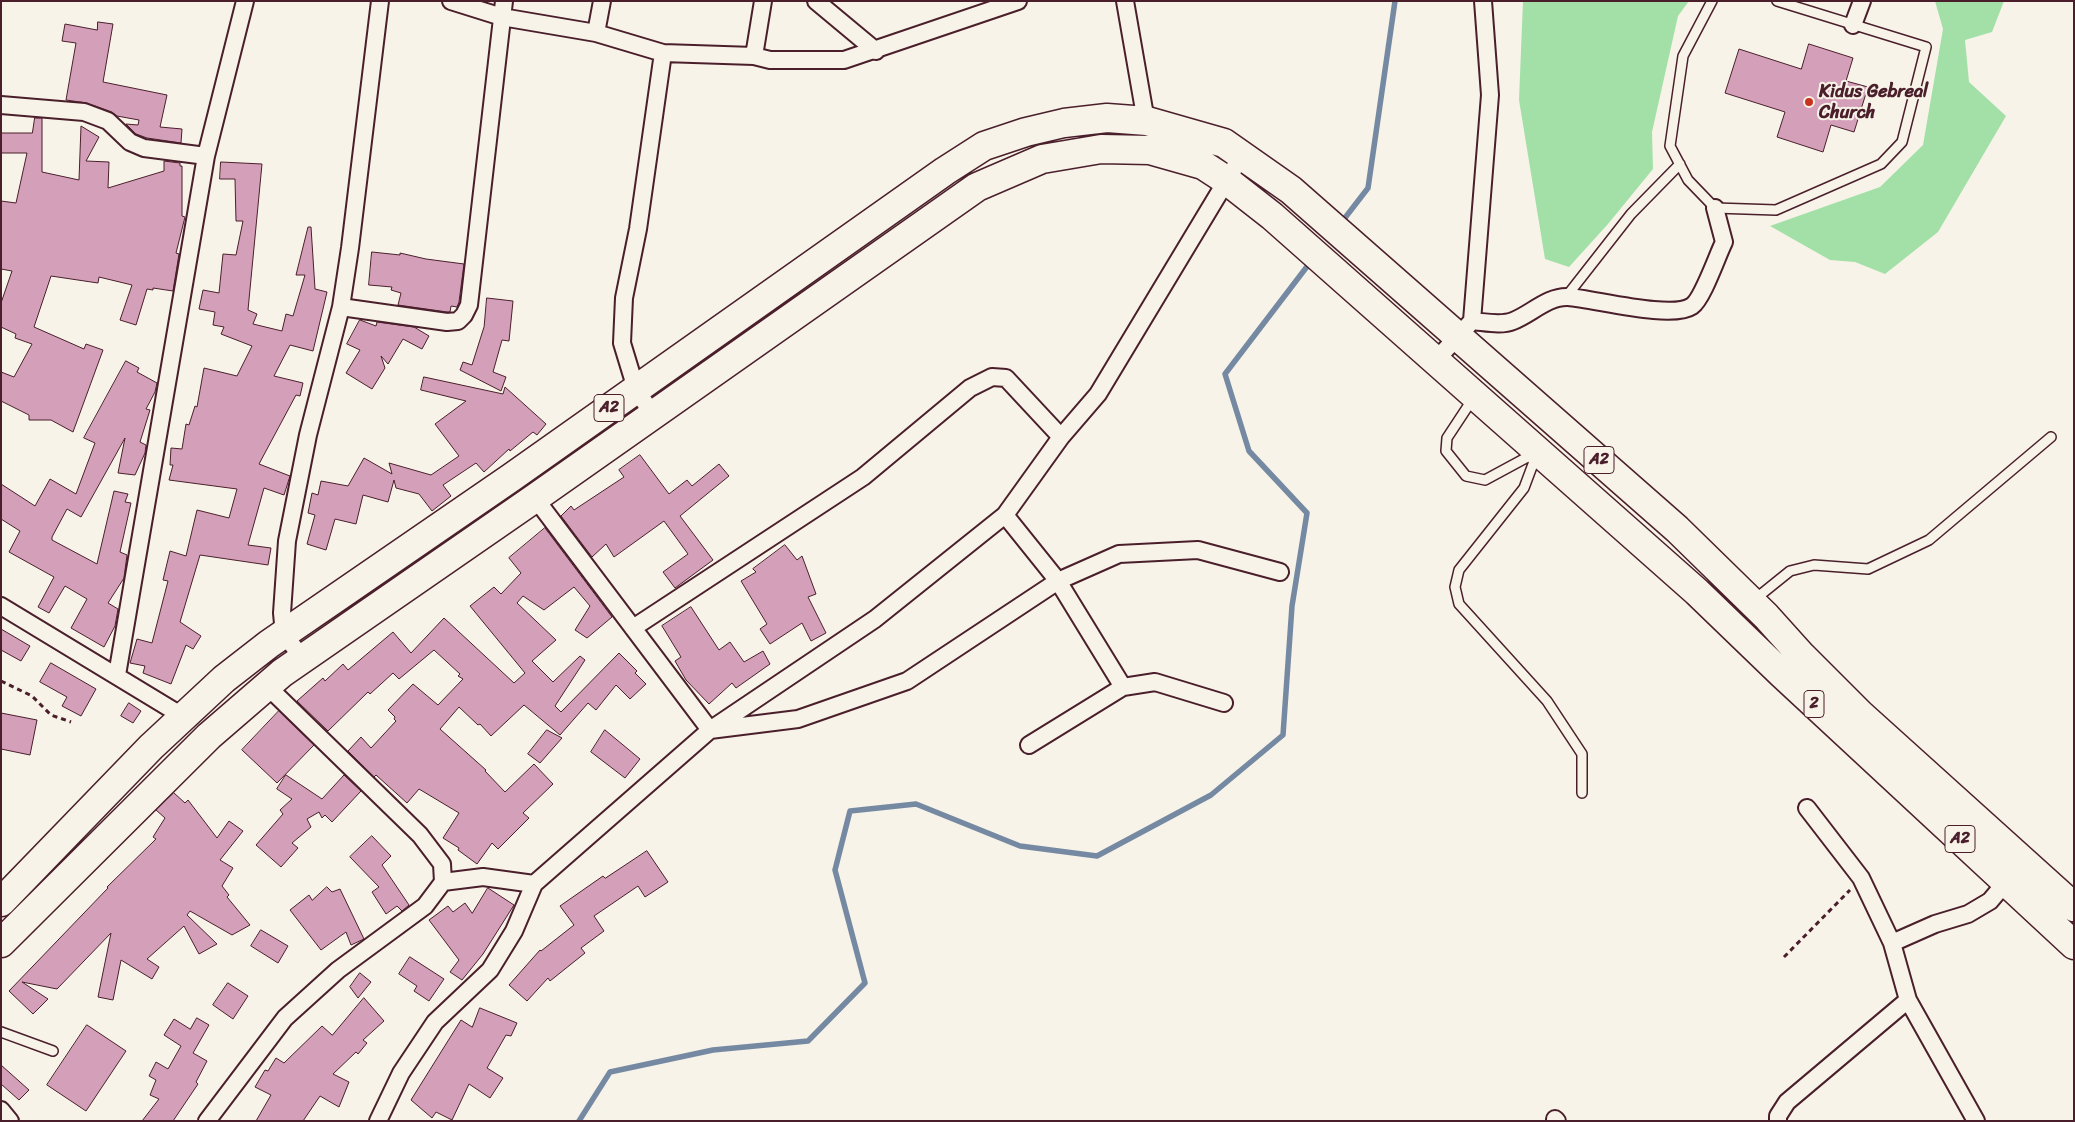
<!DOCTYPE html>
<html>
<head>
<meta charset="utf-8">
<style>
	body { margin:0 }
	#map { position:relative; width:2075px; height:1122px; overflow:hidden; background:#f7f3e8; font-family:Sriracha,sans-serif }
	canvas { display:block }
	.frame { position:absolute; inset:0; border:2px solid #4a1f2b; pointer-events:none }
</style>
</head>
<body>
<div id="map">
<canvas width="2075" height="1122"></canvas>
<div class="frame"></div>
</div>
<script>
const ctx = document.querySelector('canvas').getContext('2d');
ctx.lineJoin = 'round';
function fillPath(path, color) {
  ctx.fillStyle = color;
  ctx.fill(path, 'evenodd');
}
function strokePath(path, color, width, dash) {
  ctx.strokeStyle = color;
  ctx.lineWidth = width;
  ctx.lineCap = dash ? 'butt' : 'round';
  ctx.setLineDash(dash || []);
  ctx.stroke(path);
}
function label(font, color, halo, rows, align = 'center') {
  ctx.font = font + ' Sriracha,sans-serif';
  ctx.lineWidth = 4;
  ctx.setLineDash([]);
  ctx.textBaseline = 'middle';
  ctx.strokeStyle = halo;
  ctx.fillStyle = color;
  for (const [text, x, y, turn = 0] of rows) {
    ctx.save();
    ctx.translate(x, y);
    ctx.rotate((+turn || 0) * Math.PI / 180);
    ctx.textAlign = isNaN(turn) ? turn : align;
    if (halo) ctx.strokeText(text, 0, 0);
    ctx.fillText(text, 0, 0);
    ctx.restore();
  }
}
fillPath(new Path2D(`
	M1523,1H1689L1678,16L1652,132L1653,169L1608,224L1569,267L1545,259L1519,100Z
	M1935,1H2004L1992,32L1965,40L1969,82L2006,116L1938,232L1885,274L1855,262L1830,260L1770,226L1880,187L1923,145L1943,29Z`), '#a3e0a7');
strokePath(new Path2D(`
	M1341,223L1368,188L1395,1
	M579,1121L610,1072L713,1050L808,1041L865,983L835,870L850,811L916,804L1020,846L1097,856L1211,795L1283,735L1292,606L1307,513L1249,451L1225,374L1312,260`), '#758aa2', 5.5);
const building = new Path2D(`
	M98,22L113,24L103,82L167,95L160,127L182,129L181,143L147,138L136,134L126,124L138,125L139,120L117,116L112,112L87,103L66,100L76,43L62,41L65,24L97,30Z
	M1809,44L1853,58L1846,81L1868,87L1854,132L1831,125L1823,152L1777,137L1785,112L1725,93L1739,49L1801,69Z
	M35,118H42V172L79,180L81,126L99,137L86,161L109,162L108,188L164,171V161L180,163V166H182V216L185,217L176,253L179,254L173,291L153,288V290L147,289L136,325L120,320L132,285L99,277L98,283L51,276L34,327L84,349L86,344L103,350L73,432L51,420H29V415L1,401V372L14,377L32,344L15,338L16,334L1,327V303L12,271L1,269V201L16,203L27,153H1V133H32Z
	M221,162L262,164L248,310L257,314L253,324L282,331L286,314L293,316L305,275H296L308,227H311L315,289L327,292L313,351L290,345L274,376L303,383L300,396L296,395L259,464L290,476L284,495L264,488L248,545L271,548L268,565L200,555L180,622L201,636L193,649L186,645L171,684L143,673L145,666L130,663L137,639L152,643L168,581L163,580L170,551L186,556L197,510L229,518L237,489L169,480L173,465H170L171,448L182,449L186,424L189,425L195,406L197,407L204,368L237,376L252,346L221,334L224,327L213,325L215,312L199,309L203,290L219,293L223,254L236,255L243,221H236L235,179H220Z
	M372,252L400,255V253L426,259L464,264L459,302L457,307L451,306L450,312H447L398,305L401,293L391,290L392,287L369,285Z
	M487,298L513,301L509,341L502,340L493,372L506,377L501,391L460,370L463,362L472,365L484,327Z
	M360,320L376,326L377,322L414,327L429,336L422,349L403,339L388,364L381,356L385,368L372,389L346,373L360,350L347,344Z
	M126,361L139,368L137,372L157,383L155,392L146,409L150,410L140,442L146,445L145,453L135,475L118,473L125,438L81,517L67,509L52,537V540L97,564L114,491L128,494L125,502L131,503L120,552L127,555L124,578L108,603L118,609L115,626L104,647L71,628L87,599L65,586L49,613L38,607L54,577L9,552L20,531L1,519V484L35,506L50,479L76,494L95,443L84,438Z
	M424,377L503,394L505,387L546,424L537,435L533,432L510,451L509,449L484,472L476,463L443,485L451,496L432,511L419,494L396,488L394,480L388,502L363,495L356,524L335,519L326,550L307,544L315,515L308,513L312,493L318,495L321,481L348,486L364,458L392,474L389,463L431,475L459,456L435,424L466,401L421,390Z
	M640,455L669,494L687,480L692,486L719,464L729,476L680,516L713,560L675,588L663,572L688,554L664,521L614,557L606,544L592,557L561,516L571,506L574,510L624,477L619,470Z
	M545,528L612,617L587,638L575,630L590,606L574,587L544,610L523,596L517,603L556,640L532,661L553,682L580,656L585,660L555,706L561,712L619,653L637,671L635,673L646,684L630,699L616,685L596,710L588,703L560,735L524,705L491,736L480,724L478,725L459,707L440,729L486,770L485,771L505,792L534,764L553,784L523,813L529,818L498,849L492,843L477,864L458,850L459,848L443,838L459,813L419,789L407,803L376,775L374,777L348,751L361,737L371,748L396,721L394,719L395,717L388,710L413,684L438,705L463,679L458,676L460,674L434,650L399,679L393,673L370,694L368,692L328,731L297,701L323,678L325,681L343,664L348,670L393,632L411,653L444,618L514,683L525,673L470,606L494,587L501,594L521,573L509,558Z
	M785,545L797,560L802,556L816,594L808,597L826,633L811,641L802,623L770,644L760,629L767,624L741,581L756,572L753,569Z
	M691,607L719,650L730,642L744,662L763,651L770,664L736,688L732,683L709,704L686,680L675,661L681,657L662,626Z
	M1,629L30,646L21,661L1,650Z
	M51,663L96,689L81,716L62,706L67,697L40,682Z
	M129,703L141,711L133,723L121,716Z
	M279,711L314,745L277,783L242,750Z
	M1,713L37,720L30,755L1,749Z
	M547,730L562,738L540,763L528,754Z
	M605,730L640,759L625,778L591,752Z
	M286,775L322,799L344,775L361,791L332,822L325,815L322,818L319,812L307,819L311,827L292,843L298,848L281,867L256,845L283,814L280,810L292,799L277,789Z
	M174,793L185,803L188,800L217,838L229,821L243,831L220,860L233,868L222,886L229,895L227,897L250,925L232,935L190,911L187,915L217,944L199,954L184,926L147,959L159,967L152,979L121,960L113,1000L98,997L111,933L57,989L22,982L48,999L33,1014L9,991L108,888L107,887L156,839L153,837L165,818L156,810Z
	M372,836L391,856L382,865L409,905L402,911L397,906L386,914L372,892L379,887L350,857Z
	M647,851L668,882L645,897L638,886L594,916L604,931L581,948L585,953L550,981L548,978L527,1001L509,985L540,950L541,951L574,925L560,906L603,876L605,878Z
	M327,887L332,892L340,889L364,939L351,945L346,932L321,950L290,910L309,895L312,900Z
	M488,888L514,905L483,954L462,980L450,972L459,960L429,920L448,906L453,912L465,903L472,913Z
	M261,930L288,946L278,963L251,946Z
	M410,957L444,979L429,1001L414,991L417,986L399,974Z
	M360,973L371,982L358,998L350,987Z
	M228,983L248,996L233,1019L213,1005Z
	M364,998L384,1021L363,1040L367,1043L358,1054L356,1052L333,1074L349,1082L339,1107L320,1096L303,1121H256L271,1095L255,1087L265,1070L268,1071L276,1058L284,1063L322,1026L332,1035Z
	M480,1008L517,1023L511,1036L506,1035L487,1068L503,1078L490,1098L469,1084L452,1120L436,1112L432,1118L411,1100L461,1020L472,1027Z
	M197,1018L209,1025L193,1053L207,1061L196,1082L198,1084L173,1121H142L159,1099L150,1095L156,1080L149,1076L156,1062L168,1069L181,1046L164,1035L174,1019L190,1029Z
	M87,1025L126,1051L86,1111L47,1085Z
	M1,1065L29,1090L19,1100L1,1084Z`);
fillPath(building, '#d49fb9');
strokePath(building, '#4a1f2b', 1);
const lane = new Path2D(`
	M1712,1L1683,56L1670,146L1688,180L1715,208L1776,210L1881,164L1902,142L1926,47L1777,1
	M1566,297L1631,214L1680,164
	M1474,397L1447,438L1446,451L1466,476L1485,480L1535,453
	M1536,456L1524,488L1459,570L1455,587L1459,604L1547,701L1582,754V793
	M1754,600L1790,571L1814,565L1868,569L1929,540L2051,437
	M1,1032L53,1051`);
const street = new Path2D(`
	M451,1L502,17L596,33L663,53L754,56L770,60H844L1018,1
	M816,1L876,51
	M1125,1L1147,127
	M1853,25L1862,1
	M596,33L602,1
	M754,56L763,1
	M1,105L84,112L108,121L130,142L144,148L206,156
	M341,307L447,322L458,321L464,315L469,305L504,1
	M1472,321C1485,322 1501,326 1513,321C1531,314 1548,296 1568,297C1595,299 1672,320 1692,306C1703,298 1717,256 1724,242L1715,208
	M1436,360L1472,321L1490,95L1483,1
	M653,415L636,389L622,343L624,298L638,229L663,53
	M535,498L710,730L798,719L907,681L1058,581L1119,554L1198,550L1280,572
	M1005,515L1058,581L1123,687
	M1,606L184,717
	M633,628L863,477L970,388L992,377L1006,378L1061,437
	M303,659L284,634L282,613L287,541L308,435L341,307L350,248L380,1
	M117,675L206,156L245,1
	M1029,745L1123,687L1155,682L1224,703
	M1807,808L1861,878L1892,943L1908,1000L1976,1121
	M443,882L483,877L534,884
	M1892,943L1935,924L1968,914L1990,901L2006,882
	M1,1110L10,1121
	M1555,1119L1557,1121
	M207,1121L285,1018L338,970L425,906L443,882L442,864L420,835L267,686
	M378,1121L401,1073L435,1022L490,970L514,931L534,884L710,730L875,619L1005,515L1061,437L1098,394L1242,155
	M1778,1121V1116L1787,1102L1908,1000`);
const highway = new Path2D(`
	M1,902L151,747L224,679L269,644L512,477L945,171L984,146L1026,132L1064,123L1107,118L1147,121L1224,143L1291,190L1677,529L1766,616L1802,656L1860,714L2074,907
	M1,943L209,736L282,673L535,498L977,187L1042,159L1101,149L1150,150L1203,165L1226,180L1272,216L1697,592L1782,674L2074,945`);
strokePath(lane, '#4a1f2b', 12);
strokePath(street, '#4a1f2b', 20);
strokePath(highway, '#4a1f2b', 31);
strokePath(new Path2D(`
	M1,681L32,696L51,715L71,722
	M1784,957L1850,890`), '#4a1f2b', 3, [5, 4]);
strokePath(lane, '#f7f3e8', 9);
strokePath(street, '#f7f3e8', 16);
strokePath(highway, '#f7f3e8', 28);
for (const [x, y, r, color] of [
	[1809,102,5,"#c8321e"]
]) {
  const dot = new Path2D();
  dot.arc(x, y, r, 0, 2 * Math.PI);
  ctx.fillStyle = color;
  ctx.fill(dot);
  strokePath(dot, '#f7f3e8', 2);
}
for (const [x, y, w] of [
	[609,408,30],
	[1599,460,30],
	[1814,704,20],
	[1960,839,30]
]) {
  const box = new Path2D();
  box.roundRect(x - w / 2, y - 13.5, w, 27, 4);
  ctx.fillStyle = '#f7f3e8';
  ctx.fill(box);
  strokePath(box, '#4a1f2b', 1);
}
label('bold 16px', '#4a1f2b', null, [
	["A2",609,408],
	["A2",1599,460],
	["2",1814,704],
	["A2",1960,839]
]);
label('bold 18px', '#4a1f2b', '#f7f3e8', [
	["Kidus Gebreal",1819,92],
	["Church",1819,113]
], 'left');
</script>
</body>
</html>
